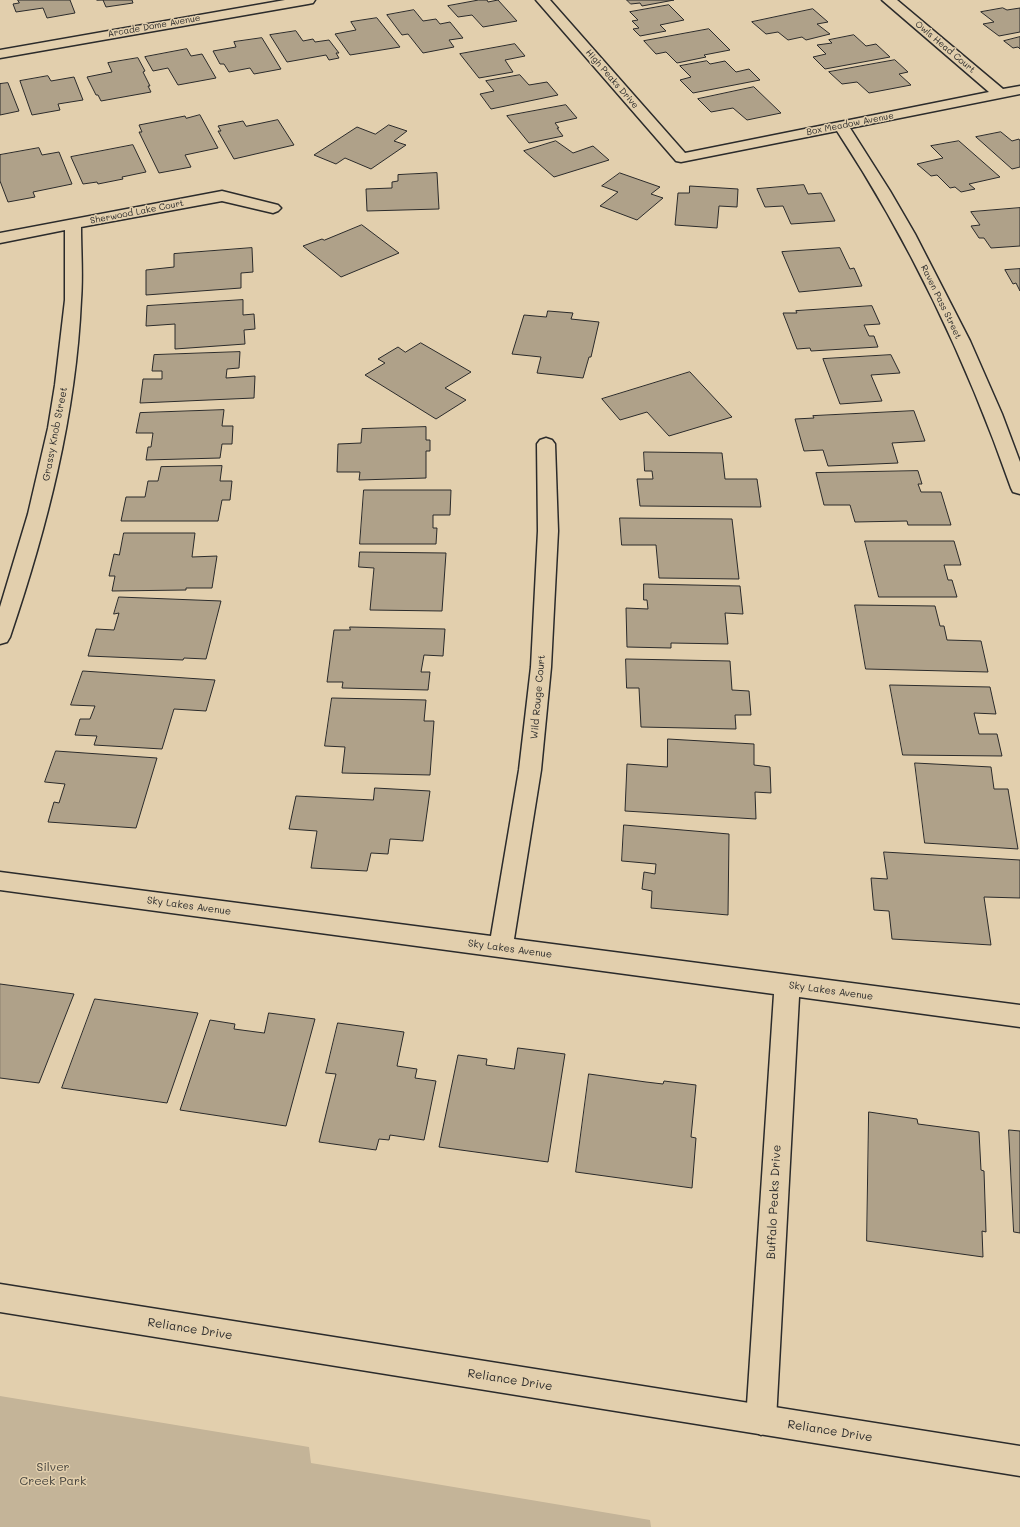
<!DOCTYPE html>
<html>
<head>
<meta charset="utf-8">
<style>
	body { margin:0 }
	canvas { display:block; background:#e2cfad }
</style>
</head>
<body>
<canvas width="1020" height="1527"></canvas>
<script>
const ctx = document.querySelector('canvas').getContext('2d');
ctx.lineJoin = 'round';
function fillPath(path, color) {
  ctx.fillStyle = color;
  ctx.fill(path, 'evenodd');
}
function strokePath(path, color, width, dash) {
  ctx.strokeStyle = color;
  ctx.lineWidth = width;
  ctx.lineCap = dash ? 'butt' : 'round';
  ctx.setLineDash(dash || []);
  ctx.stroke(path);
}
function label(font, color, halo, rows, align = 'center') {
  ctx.font = font + ' Mali,sans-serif';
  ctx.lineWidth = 3;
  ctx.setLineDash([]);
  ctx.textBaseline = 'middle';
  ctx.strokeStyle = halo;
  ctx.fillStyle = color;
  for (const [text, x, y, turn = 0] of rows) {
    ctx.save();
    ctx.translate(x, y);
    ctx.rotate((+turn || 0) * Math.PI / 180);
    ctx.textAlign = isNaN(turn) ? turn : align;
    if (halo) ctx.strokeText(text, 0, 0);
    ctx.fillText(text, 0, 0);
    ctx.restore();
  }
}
fillPath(new Path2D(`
	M0,1396L309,1447L311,1463L650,1520L651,1527H0Z`), '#c4b498');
const building = new Path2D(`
	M18,0H70L75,13L47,18L43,8L16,12L13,4L19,3Z
	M97,0H132L133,3L106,7L103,0Z
	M479,0H487L488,2L498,0L517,21L483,27L472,15L458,17L448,6Z
	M627,0H674L642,6L640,3L631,4Z
	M669,5L684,20L660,25L666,31L640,36L633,29L639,28L632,21L638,20L630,12Z
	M1003,8L1007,10L1020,8V32L999,36L983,24L994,22L981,12Z
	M813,9L828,22L817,24L830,34L806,40L802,37L788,40L778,32L766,34L752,22Z
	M414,10L423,21L436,19L440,24L450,22L463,38L449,40L454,47L423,53L408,34L402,35L387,15Z
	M377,18L400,47L350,55L335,34L356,30L351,22Z
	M709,29L730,50L704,55L706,57L677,63L666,52L656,54L644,41Z
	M296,31L303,41L313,39L315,42L329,40L339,53H336L339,58L329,60L326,55L287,62L270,35Z
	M854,35L866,46L876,44L890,57L825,69L813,57L826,54L817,45L832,43L829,40Z
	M1020,37V49L1018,47L1013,48L1004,41Z
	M262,38L281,69L254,74L250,68L229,72L224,64H220L213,51L236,47L234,42Z
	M515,44L525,56L505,60L513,72L479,78L460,54Z
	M187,49L191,56L202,54L216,78L178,85L168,68L153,71L145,57Z
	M138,58L145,71L143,72L150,86H148L151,92L101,101L98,95H96L87,77L112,72L108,63Z
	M895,60L908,72L899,74L911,85L869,93L857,82L842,84L829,72Z
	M707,61L710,64L725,61L736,72L749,69L760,80L693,93L680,80L691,77L680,66Z
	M520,75L529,85L547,82L558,95L491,109L480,94L494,91L486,81Z
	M48,76L51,81L74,77L83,100L58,104L60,110L32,115L20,81Z
	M8,83L19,111L0,115V84Z
	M754,87L781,113L747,120L733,108L711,112L698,99Z
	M566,105L577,118L555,123L559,128H557L563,136L529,143L507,116Z
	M200,115L218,148L185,155L191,167L159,173L139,132H142L139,125L185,116L186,118Z
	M278,120L294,145L234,159L218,131H221L218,126L243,121L246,126Z
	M389,125L407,131L394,141L406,145L371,169L345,158L336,164L314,155L357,127L375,134Z
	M1001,132L1012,141L1019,139L1020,141V167L1012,169L976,137Z
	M556,141L573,153L593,146L609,160L554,177L524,151Z
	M959,141L1000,177L969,184L975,189L961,192L955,187L950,188L937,175L931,176L917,164L943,158L931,146Z
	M133,145L146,172L122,177L123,179L98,184L97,182L83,184L71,157Z
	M39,148L42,155L59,152L72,184L33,192L35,197L8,202L0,181V155Z
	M437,173L439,209L367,211L366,189L392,188V182L398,181V175Z
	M620,173L660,187L651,194L663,198L637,220L600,206L618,192L602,186Z
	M804,185L808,194L821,193L835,221L791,224L783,206L765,207L757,189Z
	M690,186L738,189L737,207L719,206L717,228L675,225L678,193H689Z
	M1020,208V246L991,248L984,238H979L971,226L980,225L971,212Z
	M362,225L399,253L341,277L303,246L322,239L324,240Z
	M252,248L253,272L241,273V288L146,295V270L174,267V254Z
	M840,248L850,269L854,268L862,286L799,292L782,252Z
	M1020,269V291L1016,283L1013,284L1005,270Z
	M243,300V315L254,314L255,329L244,330L245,344L175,349V324L146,326L147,306Z
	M872,306L880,324L864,325L869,336H874L878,347L811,351L810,348L797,349L783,313H797L796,311Z
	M548,311L573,313L571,319L599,322L591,357H589L583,378L537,373L541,357L512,354L524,315L546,317Z
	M421,343L471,372L445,388L466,400L436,419L365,375L385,363L378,359L398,347L405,352Z
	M240,352L239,368L227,369L226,378L255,376L254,398L140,403L143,379H162V371H152L154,355Z
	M891,355L900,373L871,375L882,401L840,404L823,359Z
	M690,372L732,417L669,436L647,412L620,420L602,399Z
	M224,410L222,426H233L232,444H222L220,458L146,460L148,447H151L153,433H136L140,413Z
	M914,411L925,441L892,443L898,463L828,466L823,450L804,451L795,419L814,418L813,416Z
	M426,427V440H430V451H426V478L359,480L360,472H337L338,444L361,443L362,429Z
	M644,452L722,453L725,479H757L761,507L640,506L637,479H653L652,471H645Z
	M222,466L220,481H232L230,500H222L218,521H121L126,497H145L148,481H158L161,467Z
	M918,471L922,484H918L921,492H941L951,525H908L907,521L855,522L850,505H824L816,473Z
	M364,490H451L450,515H433V528H437L436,544H360Z
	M620,518L732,519L739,579L659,578L656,545H622Z
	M124,533H195L192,557L217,556L212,588H186V590L112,591L115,576H109L114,554L119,555Z
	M865,541H954L961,565H944L948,580H952L957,597H879Z
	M360,552L446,553L442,611L370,610L374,568L359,567Z
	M644,584L740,586L743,614L725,613L728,644L671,643V648L627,647L626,608L648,609L647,600H644Z
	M119,597L221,601L206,659L184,658L183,660L88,656L96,629L114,630L119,613L114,614Z
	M855,605L935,606L940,626H944L947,640L981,641L988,672L866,669Z
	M350,627L445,629L443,656L424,655L421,672H430L428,690L342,688L343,682H327L334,630H350Z
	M626,659L730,661L732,690L749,691L751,715H735L736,729L641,727L639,688H627Z
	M83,671L215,680L206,711L174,709L162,749L94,745L97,736L75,735L80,719H90L95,706L71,705Z
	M890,685L990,687L996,714L974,713L979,734H997L1002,756L903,755Z
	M332,698L426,700L424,721H434L430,775L342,773L345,747L325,746Z
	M668,739L754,744V765L770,767L771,793L755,792L756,819L625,811L627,764L667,767Z
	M56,751L157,758L136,828L48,822L54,802L59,803L65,784L45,782Z
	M915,763L991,767L994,789H1008L1018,849L925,843Z
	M375,788L430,791L423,841L390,839L388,854L371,853L367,871L311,868L317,831L289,829L296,796L373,800Z
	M624,825L729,834L728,915L651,908L652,891L642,889L644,872L655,874L656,864L622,861Z
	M884,852L1020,860V898L984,897L991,945L892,939L889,911L874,910L871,878L887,879Z
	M0,984L74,994L39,1083L0,1078Z
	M95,999L198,1013L167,1103L62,1088Z
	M269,1013L315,1019L286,1126L180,1110L210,1020L235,1024L234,1029L264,1033Z
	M338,1023L404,1032L397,1066L417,1069L415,1078L436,1081L424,1140L390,1135L389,1140L379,1139L376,1150L319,1142L336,1074L326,1073Z
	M518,1048L565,1054L548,1162L439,1147L458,1055L487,1059L486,1065L514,1069Z
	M589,1074L646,1082L663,1084L664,1081L696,1085L691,1137L696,1138L692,1188L576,1172Z
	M869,1112L917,1119L918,1124L979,1132L981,1170L984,1171L986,1232L982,1231L983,1257L867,1241Z
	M1009,1130L1020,1131V1233L1014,1232Z`);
fillPath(building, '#afa189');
strokePath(building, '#2b2b2b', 1);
const street = new Path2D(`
	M285,0H315L313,3L308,4L0,58V50Z
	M536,0H550L685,153L989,92L882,0H897L1003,89L1020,86V94L850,128L890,191L915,234L970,341L1002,414L1020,462V494L1013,492L1011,488C967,362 910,242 837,131L681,162L676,161Z
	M222,191L278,205L281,208L278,211L273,213L222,201L81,227C81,252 83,276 81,300C76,415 47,528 10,637L7,642L0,644V607L28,514L48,428L55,385L65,300V230L0,243V233Z
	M546,438L552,440L555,444L558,531L551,667L541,770L514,939L1020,1005V1027L799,997L776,1420L771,1430L761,1435L751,1430L746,1420L774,994L0,890V872L491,936L519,770L531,667L538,531L537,444L540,440Z`);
const secondary = new Path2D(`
	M0,1284L1020,1446V1476L0,1312Z`);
strokePath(street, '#2b2b2b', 3);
strokePath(secondary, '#2b2b2b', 3);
fillPath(street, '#e2cfad');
fillPath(secondary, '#e2cfad');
label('9px', '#2b2b2b', '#e2cfad', [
	["Arcade Dome Avenue",154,26,-10],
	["Owls Head Court",945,47,40],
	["High Peaks Drive",612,79,49],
	["Box Meadow Avenue",850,124,-11],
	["Sherwood Lake Court",137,212,-11],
	["Raven Pass Street",941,302,64]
]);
label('10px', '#2b2b2b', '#e2cfad', [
	["Grassy Knob Street",55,434,-79],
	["Wild Rouge Court",538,697,-85],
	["Sky Lakes Avenue",189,906,8],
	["Sky Lakes Avenue",510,949,8],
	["Sky Lakes Avenue",831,991,8]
]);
label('12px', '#2b2b2b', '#e2cfad', [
	["Buffalo Peaks Drive",774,1202,-87],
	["Reliance Drive",190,1329,9],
	["Reliance Drive",510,1380,9],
	["Reliance Drive",830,1431,9]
]);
label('12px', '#42403b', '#e2cfad', [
	["Silver",53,1467],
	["Creek Park",53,1481]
]);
</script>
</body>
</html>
